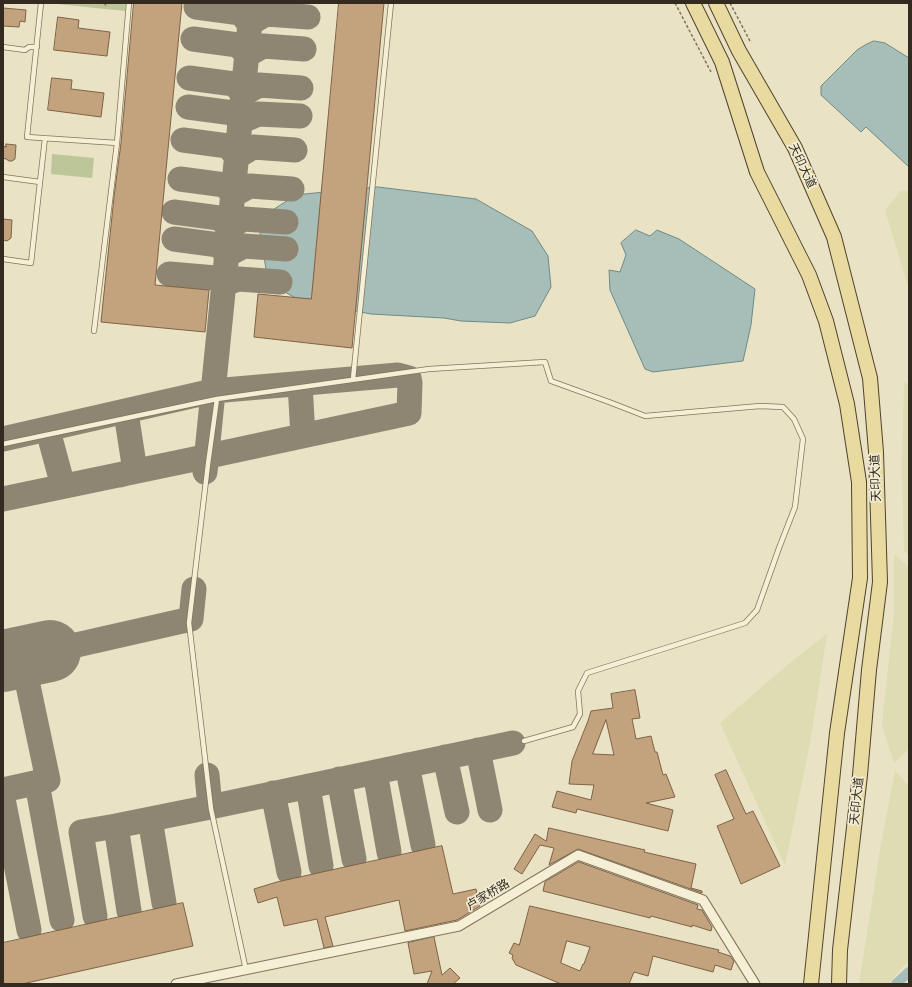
<!DOCTYPE html>
<html>
<head>
<meta charset="utf-8">
<style>
	body { margin:0 }
	#map { position:relative; width:912px; height:987px; overflow:hidden; background:#e9e2c4; font-family:"PT Serif",serif }
	canvas { display:block }
	.frame { position:absolute; inset:0; border:4px solid #332b1f; pointer-events:none }
</style>
</head>
<body>
<div id="map">
<canvas width="912" height="987"></canvas>
<div class="frame"></div>
</div>
<script>
const ctx = document.querySelector('canvas').getContext('2d');
ctx.lineJoin = 'round';
function fillPath(path, color) {
  ctx.fillStyle = color;
  ctx.fill(path, 'evenodd');
}
function strokePath(path, color, width, dash) {
  ctx.strokeStyle = color;
  ctx.lineWidth = width;
  ctx.lineCap = dash ? 'butt' : 'round';
  ctx.setLineDash(dash || []);
  ctx.stroke(path);
}
function label(font, color, halo, rows, align = 'center') {
  ctx.font = font + ' "PT Serif","Noto Sans SC",serif';
  ctx.lineWidth = 3.5;
  ctx.setLineDash([]);
  ctx.textBaseline = 'middle';
  ctx.strokeStyle = halo;
  ctx.fillStyle = color;
  for (const [text, x, y, turn = 0] of rows) {
    ctx.save();
    ctx.translate(x, y);
    ctx.rotate((+turn || 0) * Math.PI / 180);
    ctx.textAlign = isNaN(turn) ? turn : align;
    if (halo) ctx.strokeText(text, 0, 0);
    ctx.fillText(text, 0, 0);
    ctx.restore();
  }
}
fillPath(new Path2D(`
	M902,190L909,191V289L885,210Z
	M904,382L909,385V555L904,551L902,469Z
	M894,554L909,567V749L894,763L882,725L894,613Z
	M827,634L810,743L785,865L720,723L791,662Z
	M895,771L909,786V960L888,984H859L880,850Z`), '#dedcb2');
fillPath(new Path2D(`
	M47,3H126L125,11Z
	M52,154L94,158L92,178L51,174Z`), '#bcc699');
const water = new Path2D(`
	M874,41L885,43L909,58V167L866,127L861,132L821,95V86L857,50L865,45Z
	M378,187L476,199L532,231L548,256L551,287L535,316L510,323L461,321L444,318L371,314L301,301L274,286L266,269L260,233L268,213L296,195Z
	M636,230L650,236L657,230L679,239L755,289L751,325L743,361L653,372L645,369L610,290L609,270L620,272L626,255L621,243Z`);
fillPath(water, '#a6bdb8');
strokePath(water, '#6e8a86', 1);
strokePath(new Path2D(`
	M896,984L909,972`), '#a6bdb8', 10);
strokePath(new Path2D(`
	M196,7L241,13L249,24L266,14L308,17
	M193,39L238,45L247,55L263,46L304,49
	M189,78L234,84L243,94L259,85L301,88
	M188,107L233,113L240,122L258,114L300,116
	M183,140L228,146L237,157L253,147L295,150
	M180,179L225,185L233,195L250,186L292,189
	M174,212L219,218L229,227L244,219L286,222
	M174,239L219,245L227,255L244,246L286,249
	M169,274L216,278L224,284L239,279L280,282
	M300,384L303,436
	M55,427L51,434L50,438L63,486L80,483
	M3,439L213,391L398,375L409,378L410,383L409,413L209,456L3,499
	M205,472L252,3
	M119,475L135,471L127,419L128,415L132,410
	M50,651L191,619L194,589
	M478,750L490,810
	M445,757L457,812
	M407,765L423,845
	M375,772L389,852
	M339,779L354,859
	M37,783L62,920
	M308,786L321,866
	M3,790L48,780L22,657
	M273,793L289,872
	M3,799L29,930
	M210,807L513,743
	M150,819L164,903
	M116,826L129,911
	M95,916L81,832L116,826L210,807L207,775`), '#8e8672', 25);
strokePath(new Path2D(`
	M3,661L50,651`), '#8e8672', 62);
const building = new Path2D(`
	M134,3H182L155,285L209,290L205,332L101,322L114,197L121,143Z
	M339,3H384L352,348L254,337L258,294L311,299Z
	M3,8L26,10L25,22L20,21L19,27L3,26Z
	M58,17L79,20L78,28L110,32L107,56L54,50Z
	M52,78L72,80L71,89L104,93L101,117L48,110Z
	M6,144L16,145L15,159L12,161H9L6,159L3,158V146L6,147Z
	M3,219L12,220L11,238L7,241L3,240Z
	M635,690L640,718L632,719L636,739L651,736L655,752H657L663,775L666,774L675,797L646,803L673,810L668,831L577,809L576,813L552,807L557,791L591,800L594,785L569,784L572,761L588,721L591,711L613,708L611,694ZM606,720L614,755L593,754Z
	M726,770L746,814L753,811L780,866L741,884L717,826L734,819L715,775Z
	M549,828L645,850L644,852L696,864L691,888L702,891V893L578,849L549,865L554,848L540,845L522,874L514,869L535,834L546,841Z
	M442,846L453,894L476,889L480,906L457,920L405,931L399,900L325,917L333,946L324,948L317,919L284,926L277,897L258,903L254,889L277,882Z
	M579,862L698,905L697,909L702,910L712,927L711,931L692,925V927L651,916L650,918L543,891L545,882Z
	M183,903L193,946L22,984H3V943Z
	M530,906L719,950L718,952L730,956L734,961L731,970L715,965L713,972L653,956L648,976L634,972L629,984H561L516,965L512,958L513,955L509,953L514,943L519,945ZM567,941L590,947L584,964H583L580,971L561,963Z
	M434,937L442,975L450,968L460,978L453,984H427L432,971L414,974L408,943Z`);
fillPath(building, '#c3a37e');
strokePath(building, '#7e6245', 1);
const lane = new Path2D(`
	M41,3L27,137L117,143
	M3,47L25,50L29,47H37
	M3,177L40,182L45,138
	M3,259L31,263L40,182
	M94,331L117,143L129,3
	M353,379L391,3
	M3,444L217,399
	M246,970L211,809L189,623L208,464L217,399L429,369L545,362L551,381L609,402L645,416L760,406L783,407L794,419L803,439L795,507L779,548L757,610L745,623L587,673L578,691L580,714L573,727L524,741`);
const street = new Path2D(`
	M176,984L459,926L578,855L703,900L755,984`);
const primary = new Path2D(`
	M693,3L722,62L757,172L809,275L826,321L847,404L859,482L860,578L837,733L811,984
	M716,3L739,51L795,148L834,237L870,378L876,452L880,582L869,670L860,775L840,950L839,984`);
strokePath(lane, '#82745d', 6);
strokePath(street, '#82745d', 11);
strokePath(primary, '#504330', 16);
strokePath(new Path2D(`
	M104,3L107,7
	M675,3L711,72
	M730,3L751,43`), '#82745d', 1.5, [3, 2]);
strokePath(lane, '#f5efd6', 4.5);
strokePath(street, '#f5efd6', 9);
strokePath(primary, '#e9daa0', 14);
label('12px', '#332b1f', '#f1ecd3', [
	["天印大道",802,166,65],
	["天印大道",876,478,-92],
	["天印大道",857,801,-84],
	["卢家桥路",488,895,-31]
]);
</script>
</body>
</html>
